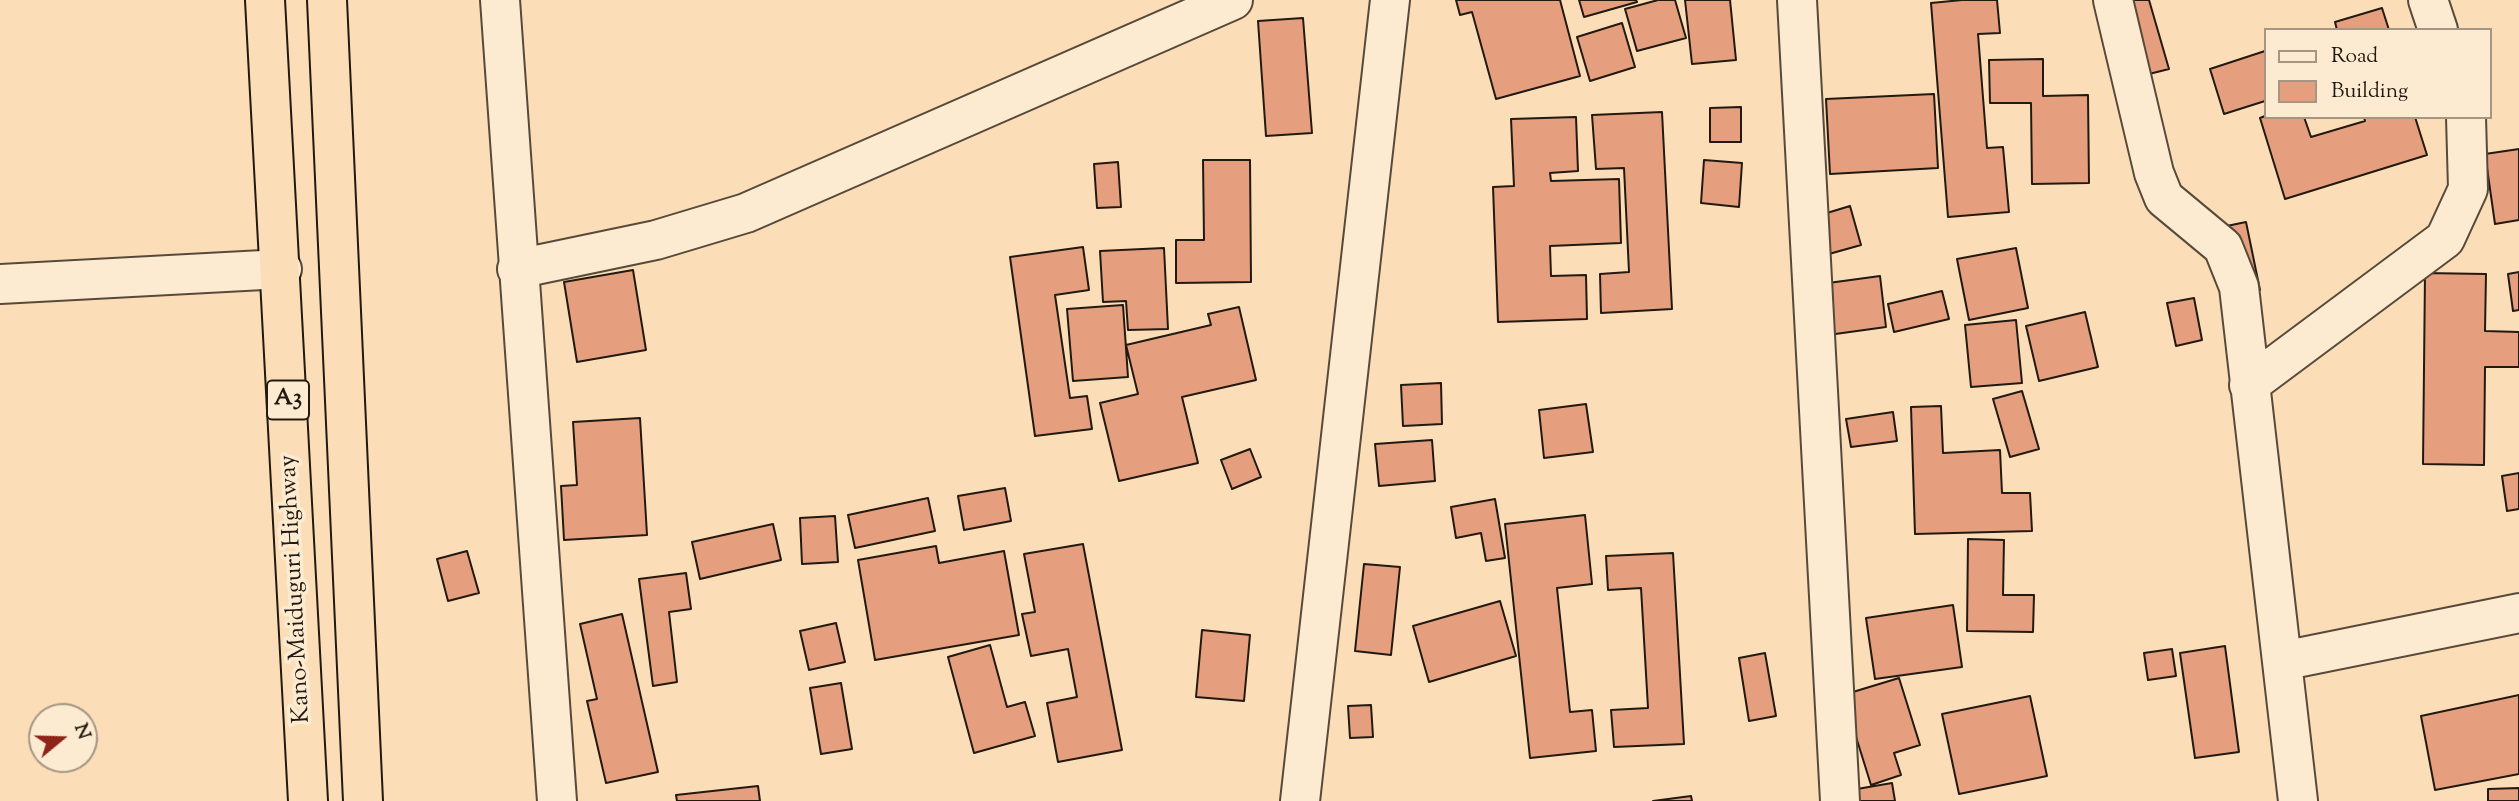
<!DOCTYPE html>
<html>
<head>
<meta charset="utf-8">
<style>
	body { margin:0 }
	#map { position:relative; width:2519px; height:801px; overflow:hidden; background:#fbdeb8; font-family:"Sorts Mill Goudy",serif }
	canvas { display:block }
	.legend { position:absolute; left:2264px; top:28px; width:228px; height:91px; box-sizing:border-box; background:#fcead1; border:2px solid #a59684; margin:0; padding:9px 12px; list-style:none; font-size:21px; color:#221911 }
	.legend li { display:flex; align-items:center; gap:14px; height:35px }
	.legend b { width:35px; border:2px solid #a59684 }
	.north { position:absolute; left:28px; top:703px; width:70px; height:70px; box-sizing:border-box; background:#fcead1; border:2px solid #a59684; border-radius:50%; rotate:71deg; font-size:19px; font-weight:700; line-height:28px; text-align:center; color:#221911 }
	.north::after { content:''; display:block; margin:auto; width:24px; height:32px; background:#8f2418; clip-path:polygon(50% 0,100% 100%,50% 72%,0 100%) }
</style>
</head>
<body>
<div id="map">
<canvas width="2519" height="801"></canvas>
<ul class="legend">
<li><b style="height:9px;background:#fcead1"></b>Road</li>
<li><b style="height:19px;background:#e59f7e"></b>Building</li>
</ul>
<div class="north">N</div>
</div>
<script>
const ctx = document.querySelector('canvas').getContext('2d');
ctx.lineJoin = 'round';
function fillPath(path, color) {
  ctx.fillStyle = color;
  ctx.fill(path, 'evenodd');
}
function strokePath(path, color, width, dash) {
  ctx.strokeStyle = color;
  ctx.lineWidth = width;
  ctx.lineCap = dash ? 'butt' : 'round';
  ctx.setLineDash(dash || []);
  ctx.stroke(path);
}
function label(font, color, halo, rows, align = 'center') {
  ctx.font = font + ' "Sorts Mill Goudy",serif';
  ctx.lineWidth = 7;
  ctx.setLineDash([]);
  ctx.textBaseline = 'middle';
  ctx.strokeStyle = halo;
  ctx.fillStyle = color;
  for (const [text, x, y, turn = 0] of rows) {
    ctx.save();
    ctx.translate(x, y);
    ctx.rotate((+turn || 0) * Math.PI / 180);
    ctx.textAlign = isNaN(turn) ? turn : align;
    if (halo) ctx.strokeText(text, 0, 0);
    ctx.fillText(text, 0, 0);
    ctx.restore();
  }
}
const building = new Path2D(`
	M1456,0H1560L1580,76L1496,99L1472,12L1460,15Z
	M1579,0H1636L1637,2L1584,17Z
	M1658,0H1675L1686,38L1637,51L1625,9Z
	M1685,0H1730L1736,60L1692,64Z
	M1962,0H1997L2000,33L1978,34L1987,148L2003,147L2009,212L1948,217L1931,3Z
	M2106,0H2149L2169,69L2129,79Z
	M2382,8L2389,30H2337L2335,22Z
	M1303,18L1312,133L1266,136L1258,21Z
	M1622,23L1635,67L1590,81L1577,37Z
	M2265,51V101L2224,114L2210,69Z
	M2043,59V96L2088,95L2089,183L2032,184L2031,103H1990L1989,60Z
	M1934,94L1938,168L1830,174L1826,99Z
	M1741,107V142H1710V108Z
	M1662,112L1672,309L1601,313L1600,274L1629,272L1624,168L1596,169L1592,115Z
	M2265,116L2304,117L2311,137L2365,121L2364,117H2415L2427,155L2285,199L2260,118Z
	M1576,117L1578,171L1550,173L1551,181L1619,179L1621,243L1550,246L1551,276L1586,275L1587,319L1498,322L1493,187L1514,186L1511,119Z
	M2519,149V220L2495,224L2485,154Z
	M1203,160H1250L1251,282L1176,283V240H1204Z
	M1704,160L1742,163L1739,207L1701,203Z
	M1118,162L1121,207L1097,208L1094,164Z
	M1850,206L1861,245L1829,254L1817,216Z
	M2246,222L2260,290L2231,296L2217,228Z
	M1083,247L1089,290L1055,295L1070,398L1087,396L1092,429L1035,436L1010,257Z
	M1164,248L1168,329L1128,330L1126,301L1103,302L1100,251Z
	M2016,248L2028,308L1969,320L1957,259Z
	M633,270L646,350L577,362L564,282Z
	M2519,272V310L2513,311L2508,274Z
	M2425,273L2486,274L2485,331L2519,332V367H2485L2484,465L2423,464Z
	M1880,276L1886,327L1828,335L1821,284Z
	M1942,291L1949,319L1894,332L1888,304Z
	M2194,298L2202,340L2176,346L2167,303Z
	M1123,305L1128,377L1073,381L1067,309Z
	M1239,307L1256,380L1182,397L1198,463L1119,481L1100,403L1138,394L1126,345L1211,325L1208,314Z
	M2085,312L2098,367L2039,381L2026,326Z
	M2016,320L2022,383L1971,387L1965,325Z
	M1441,383L1442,424L1403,426L1401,385Z
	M2022,391L2039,449L2010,457L1993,399Z
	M1586,404L1593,452L1544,458L1539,410Z
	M1941,406L1943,453L2000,450L2002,493H2030L2032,531L1915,534L1911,407Z
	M1893,412L1897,441L1851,447L1846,419Z
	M640,418L647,535L564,540L561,486L577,485L573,422Z
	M1432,440L1435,481L1379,486L1375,444Z
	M1250,449L1261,477L1232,489L1221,460Z
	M2519,473V509L2507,511L2502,476Z
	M1005,488L1011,521L964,530L958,496Z
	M928,498L935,531L855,548L848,515Z
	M1495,499L1505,558L1486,561L1481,533L1456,538L1451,507Z
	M1585,515L1592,584L1557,588L1570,712L1592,710L1596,751L1530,758L1505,524Z
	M835,516L838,562L802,564L800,518Z
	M773,524L781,560L700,579L692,542Z
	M1968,539L2004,540L2003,595H2034L2033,632L1967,631Z
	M1083,544L1122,750L1058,762L1047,703L1077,697L1068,649L1031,656L1022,614L1035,612L1024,554Z
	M936,546L939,563L1004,551L1019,635L875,660L858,560Z
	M467,551L479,593L448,601L437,559Z
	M1673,553L1684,744L1614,747L1611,710L1648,708L1641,588L1608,590L1606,556Z
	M1364,564L1400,567L1391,655L1355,651Z
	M686,573L691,609L669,612L677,682L653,686L639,579Z
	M1500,601L1516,656L1429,682L1413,626Z
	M1953,605L1962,667L1875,679L1866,618Z
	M622,614L658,772L606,783L587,701L597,699L580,624Z
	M836,623L845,662L809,670L800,631Z
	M1202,630L1250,635L1244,701L1196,697Z
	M990,645L1007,707L1025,702L1035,736L974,753L948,657Z
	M2225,646L2239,752L2195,758L2180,653Z
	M2172,649L2176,676L2148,680L2144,653Z
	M1765,653L1776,716L1749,721L1739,658Z
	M1899,678L1920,745L1894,753L1901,775L1871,785L1843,695Z
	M841,683L852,749L821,754L810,688Z
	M2519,695V774L2435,790L2421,716Z
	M2030,696L2047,776L1959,794L1942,714Z
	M1371,705L1373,737L1350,738L1348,706Z
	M1892,783L1895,801H1859L1857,789Z
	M758,786L760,801H677L676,795Z
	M2519,788V801H2488V789Z
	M1691,796L1692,801H1653Z`);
fillPath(building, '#e59f7e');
strokePath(building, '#221911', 2);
const minor = new Path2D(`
	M500,0L557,801
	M1797,0L1840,801
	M2113,0L2154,173L2164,198L2223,247L2239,287L2298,801
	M2428,0L2438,30
	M517,269L656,240L746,213L1233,0
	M0,284L282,269
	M2249,385L2445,239L2468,189L2466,117
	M2282,661L2519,613
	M1300,801L1390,0`);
const highway = new Path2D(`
	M265,0L308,801
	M327,0L363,801`);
strokePath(minor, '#584a3b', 42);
strokePath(highway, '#221911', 42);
strokePath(minor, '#fcead1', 38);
strokePath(highway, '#fbdeb8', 38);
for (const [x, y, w] of [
	[288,400,42]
]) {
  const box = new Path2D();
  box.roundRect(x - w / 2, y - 19.5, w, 39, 5);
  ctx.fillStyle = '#fcead1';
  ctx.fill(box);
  strokePath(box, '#221911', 2);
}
label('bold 23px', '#221911', null, [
	["A3",288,400]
]);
label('24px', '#221911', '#fcead1', [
	["Kano-Maiduguri Highway",297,589,-93]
]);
</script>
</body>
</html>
